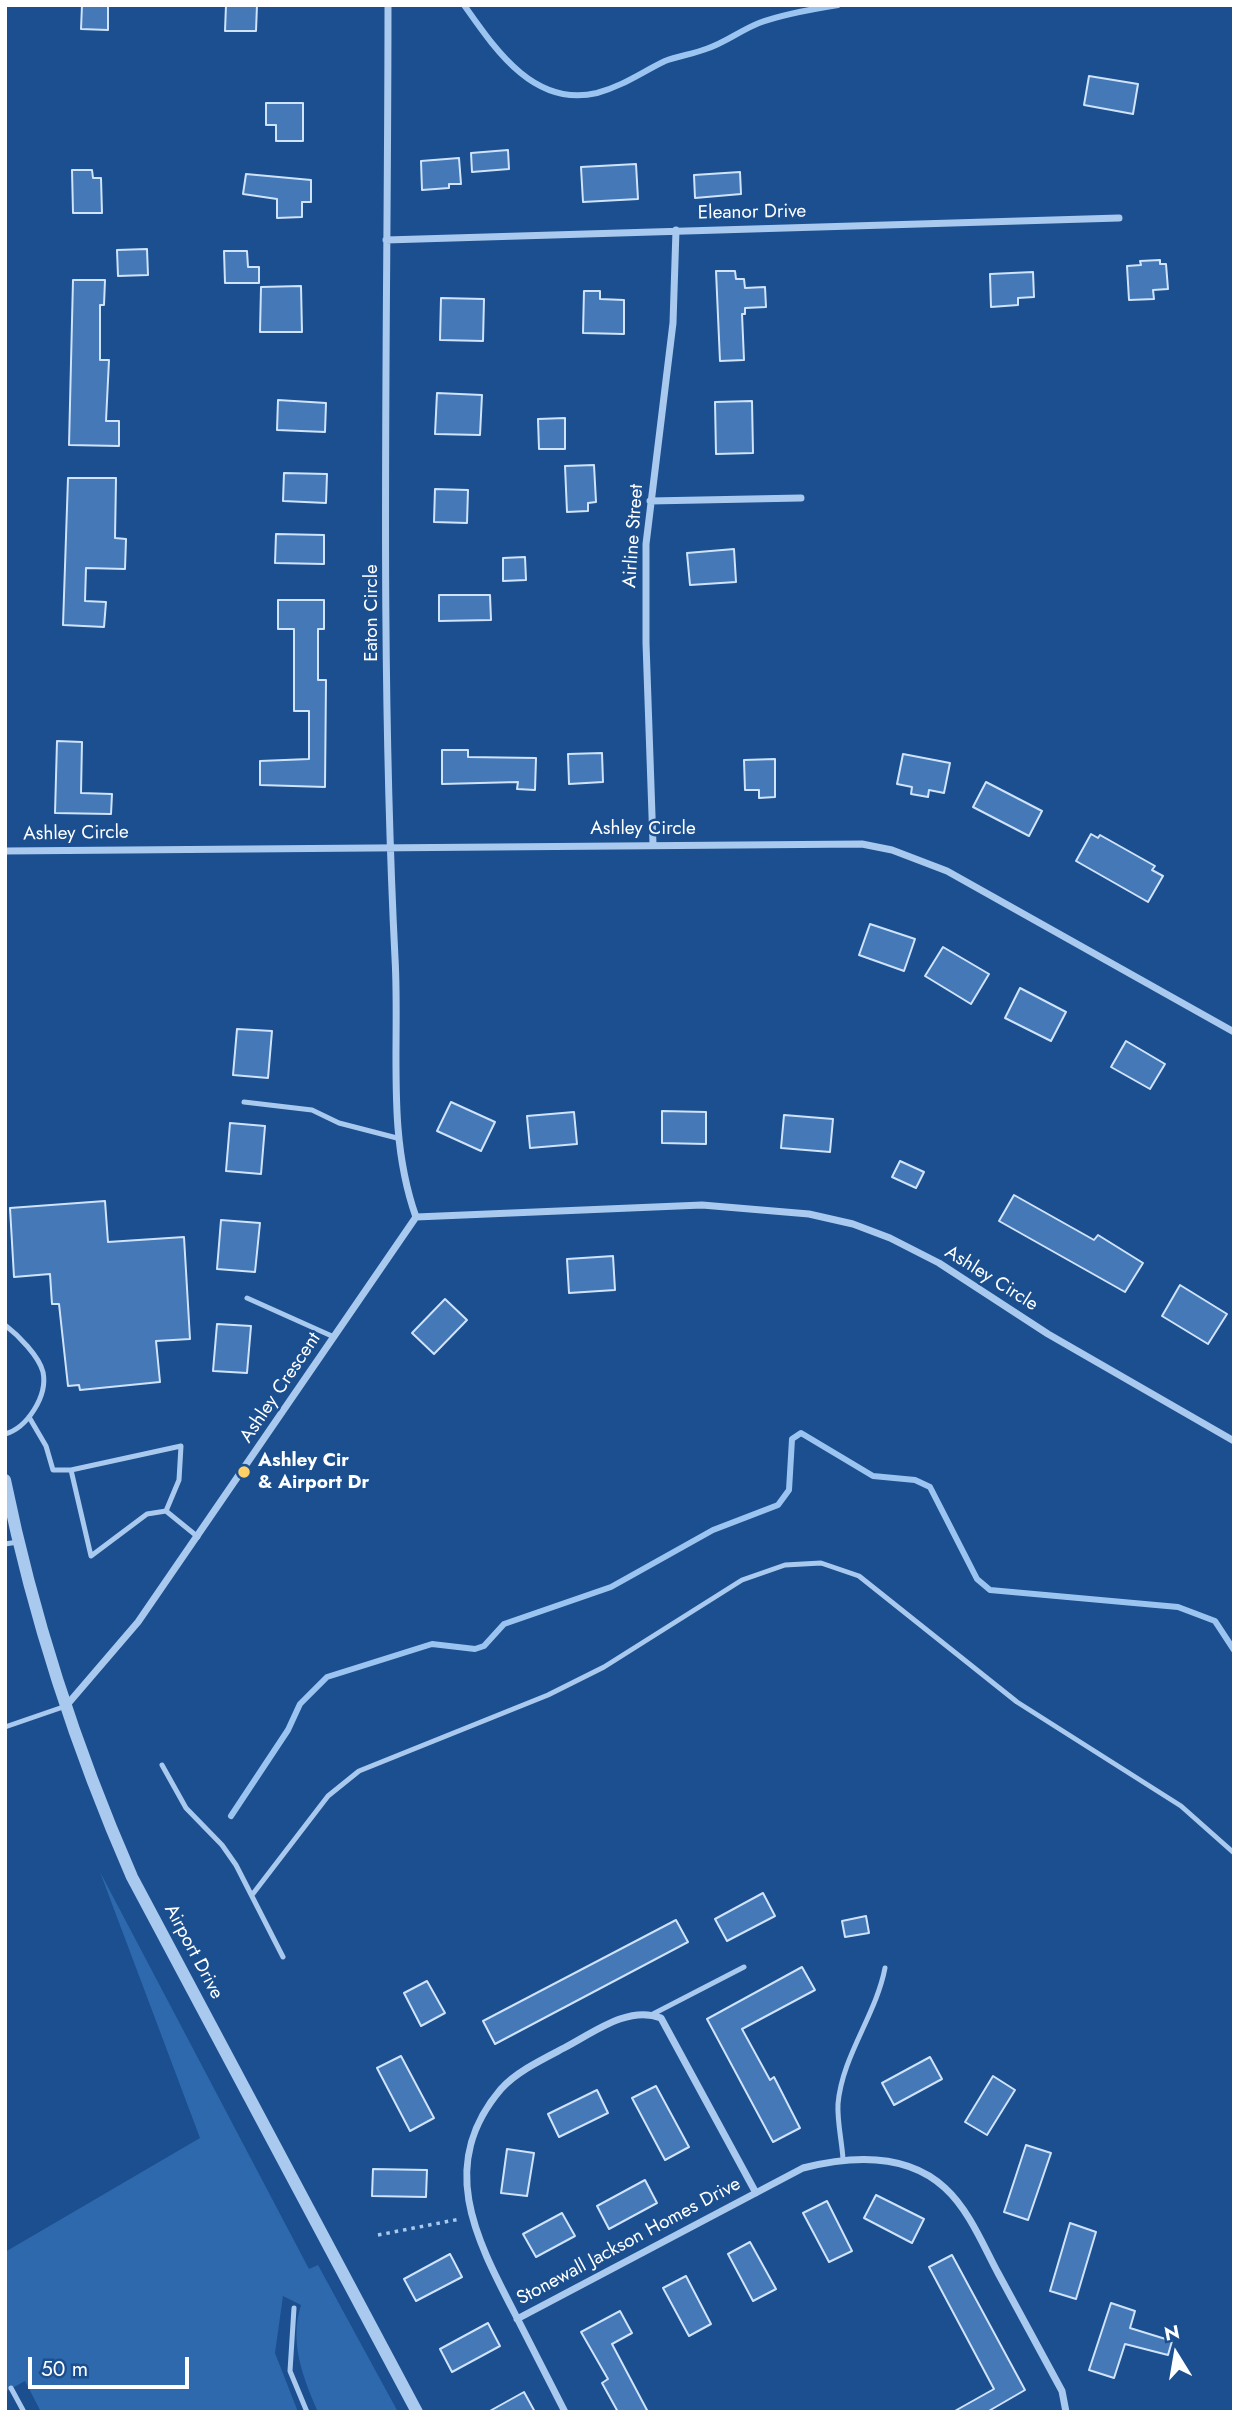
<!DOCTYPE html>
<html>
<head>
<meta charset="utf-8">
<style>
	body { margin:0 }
	#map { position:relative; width:1239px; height:2417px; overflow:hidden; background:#1b4f8f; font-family:Jost,sans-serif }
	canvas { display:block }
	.frame { position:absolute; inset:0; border:7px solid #fff; pointer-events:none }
	.north { position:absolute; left:1141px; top:2319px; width:70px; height:70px; -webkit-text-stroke:5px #1b4f8f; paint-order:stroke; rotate:349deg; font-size:19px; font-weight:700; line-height:28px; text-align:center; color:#fff }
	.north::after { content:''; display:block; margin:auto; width:24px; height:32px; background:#fff; clip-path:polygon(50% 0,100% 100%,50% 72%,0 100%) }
	.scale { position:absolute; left:28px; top:2357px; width:161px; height:32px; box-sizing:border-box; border:4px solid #fff; border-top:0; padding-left:9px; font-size:21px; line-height:24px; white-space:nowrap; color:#fff; -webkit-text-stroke:5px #1b4f8f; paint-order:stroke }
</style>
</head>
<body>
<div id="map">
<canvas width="1239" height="2417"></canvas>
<div class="frame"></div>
<div class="north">N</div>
<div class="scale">50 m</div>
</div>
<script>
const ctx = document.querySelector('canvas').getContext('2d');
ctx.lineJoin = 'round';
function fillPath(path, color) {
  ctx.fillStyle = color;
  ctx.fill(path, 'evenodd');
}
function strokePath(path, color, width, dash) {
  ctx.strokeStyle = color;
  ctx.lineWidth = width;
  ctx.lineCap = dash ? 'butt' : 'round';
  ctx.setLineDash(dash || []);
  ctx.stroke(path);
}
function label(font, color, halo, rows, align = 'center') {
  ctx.font = font + ' Jost,sans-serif';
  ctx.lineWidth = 5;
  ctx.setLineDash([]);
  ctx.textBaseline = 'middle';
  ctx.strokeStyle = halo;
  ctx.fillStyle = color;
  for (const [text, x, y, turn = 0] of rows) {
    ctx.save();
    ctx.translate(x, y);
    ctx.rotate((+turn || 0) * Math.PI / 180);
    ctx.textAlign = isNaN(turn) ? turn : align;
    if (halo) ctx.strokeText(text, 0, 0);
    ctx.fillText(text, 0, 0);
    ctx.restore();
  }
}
fillPath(new Path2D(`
	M100,1872L309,2269L318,2265L398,2412H318C303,2378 289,2342 301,2305L283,2296L275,2353L298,2412H41L25,2381L5,2392V2252L200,2138Z`), '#2e69ad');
strokePath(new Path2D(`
	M464,5C495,49 534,108 597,93C623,86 642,72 665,61C678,56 693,54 706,49C725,43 741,30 759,23C783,14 813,9 838,5
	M231,1816L288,1730L300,1704L327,1677L432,1644L475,1649L484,1646L504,1624L611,1587L713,1530L778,1505L789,1490L792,1439L801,1433L873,1476L915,1480L930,1487L977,1579L990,1590L1178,1607L1215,1621L1234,1650`), '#9cc4f0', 6);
const building = new Path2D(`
	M82,5H108V30L81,29Z
	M226,5H257L256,31H225Z
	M1089,76L1138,84L1133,114L1084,105Z
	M266,103H303V141H276V125H266Z
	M508,150L509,169L472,172L471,153Z
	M459,158L461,184H449V188L422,190L421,161Z
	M636,164L638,199L583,202L581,167Z
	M72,170H92L93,178H101L102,213H73Z
	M740,172L741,194L695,198L694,175Z
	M246,174L311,180V202H302V217L277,218V199L243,194Z
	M147,249L148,275L118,276L117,250Z
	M224,251H247L248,267H259V283H225Z
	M1160,260V264H1166L1168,289L1153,290L1154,299L1129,300L1127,266L1141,265L1140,261Z
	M716,271H735L736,279H744L745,288L765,287L766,307L745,308V314H742L744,360L720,361Z
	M1033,272L1034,297L1018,298V305L991,307L990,274Z
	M73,280H105L104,305H100V360H109L106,421H119V446L69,445Z
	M301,286L302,332H260L261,287Z
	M584,291H600V299L624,300V334L583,333Z
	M441,298L484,299L483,341L440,340Z
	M437,393L482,395L480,435L435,434Z
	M278,400L326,403L325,432L277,430Z
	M752,401L753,453L716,454L715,402Z
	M565,418V449H539L538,419Z
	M594,465L596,502L588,503V511L567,512L565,466Z
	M284,473L327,474L326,503L283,501Z
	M68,478H116L115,538L126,539L125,569L86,568L85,601L106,602L104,627L63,625Z
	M435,489L468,490L467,523L434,522Z
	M276,534L324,535V564L275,563Z
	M734,549L736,582L690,585L687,553Z
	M525,557L526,580L503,581V558Z
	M439,595H490L491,620L439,621Z
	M278,600H324V629H318V680H326L325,787L260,785V761L309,759V711H294V629H278Z
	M57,741L82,742L81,793L112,794L111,814L55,813Z
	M442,750H468V757L536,758L535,790L517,789L518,782L442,784Z
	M602,753L603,782L569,784L568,754Z
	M903,754L950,763L944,793L929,790L928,797L911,794L912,787L897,784Z
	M775,759V797L759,798V790H745L744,760Z
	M986,782L1042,811L1029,836L973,807Z
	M1091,834L1098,838L1100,835L1155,866L1152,870L1163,876L1148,902L1076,861Z
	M870,924L915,939L904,971L859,955Z
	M943,947L989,974L971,1004L925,976Z
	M1020,988L1066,1012L1051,1041L1005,1018Z
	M237,1029L272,1031L268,1078L233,1075Z
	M1126,1041L1165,1064L1150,1089L1111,1067Z
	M451,1102L495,1122L481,1151L437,1131Z
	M662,1111L706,1112V1144L662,1143Z
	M574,1112L577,1144L530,1148L527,1116Z
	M784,1115L833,1119L830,1152L781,1148Z
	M230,1123L265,1126L261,1174L226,1171Z
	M900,1161L924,1172L916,1188L892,1177Z
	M1014,1195L1094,1240L1098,1235L1143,1263L1125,1292L999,1221Z
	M105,1201L108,1242L184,1237L190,1339L156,1341L160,1382L80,1390L79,1385L68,1386L59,1304H52L50,1274L14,1277L10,1208Z
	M221,1220L260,1223L255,1272L217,1269Z
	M613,1256L615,1290L569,1293L567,1259Z
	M1180,1285L1227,1314L1208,1344L1162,1316Z
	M445,1299L467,1320L434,1354L412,1333Z
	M217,1324L251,1326L247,1373L213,1371Z
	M763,1893L775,1916L727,1941L715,1919Z
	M866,1916L869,1933L845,1937L842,1921Z
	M676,1920L688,1942L495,2044L483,2021Z
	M802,1967L815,1990L742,2029L770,2080L774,2077L800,2128L773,2142L707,2019Z
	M427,1981L445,2013L421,2026L404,1993Z
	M401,2056L434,2118L410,2131L377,2068Z
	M930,2057L942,2079L894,2105L882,2083Z
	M993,2076L1015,2090L987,2135L965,2122Z
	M656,2086L689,2147L665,2160L632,2098Z
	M597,2090L608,2113L559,2137L548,2114Z
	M1026,2145L1051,2153L1028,2220L1004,2212Z
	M507,2149L534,2153L527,2196L501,2193Z
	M373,2169L427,2170L426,2197L372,2196Z
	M645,2180L657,2203L609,2229L597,2206Z
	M876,2195L924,2219L912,2243L864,2218Z
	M827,2201L852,2251L829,2262L803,2213Z
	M562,2213L575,2236L536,2257L523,2234Z
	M1070,2223L1096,2232L1076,2299L1050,2291Z
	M750,2242L776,2289L753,2301L728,2254Z
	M450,2254L462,2277L416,2301L404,2279Z
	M952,2255L1025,2390L987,2412H953L994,2389L929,2267Z
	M686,2276L711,2324L689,2336L663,2288Z
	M1111,2303L1135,2311L1130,2328L1172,2341L1168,2355L1125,2344L1114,2378L1089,2370Z
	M620,2311L632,2333L612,2344L648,2412H618L602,2383L608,2379L581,2332Z
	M488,2323L500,2346L452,2372L440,2349Z
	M524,2392L535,2412H488Z`);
fillPath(building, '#4478b7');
strokePath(building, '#cfe3fa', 2);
strokePath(new Path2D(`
	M378,2235L460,2219`), '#a9c9ee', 3.5, [3.5, 5]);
strokePath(new Path2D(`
	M244,1102L312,1110L339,1123L397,1138
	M247,1298L334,1337
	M5,1325C18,1335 39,1356 43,1372C48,1396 27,1428 5,1434
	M29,1417L46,1446L53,1470H71L91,1556L147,1514L166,1511L198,1537
	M71,1470L181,1446L179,1480L166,1511
	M5,1544L18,1542
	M5,1727L66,1706
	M162,1765L186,1808L222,1845L236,1865L283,1957
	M252,1895L328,1796L359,1771L548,1695L604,1667L742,1580L785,1565L821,1563L859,1576L1017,1702L1181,1806L1234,1853
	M653,2014L744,1967
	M843,2159C842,2142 837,2121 838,2104C842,2056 876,2015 885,1968
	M294,2308L290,2371L307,2412
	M11,2388L24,2412`), '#a9c9ee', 5);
strokePath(new Path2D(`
	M388,5C388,322 379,641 395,958C400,1045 386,1133 416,1217
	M386,240L1119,218
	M650,501L801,498
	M653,844L646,643V544L673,323L676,230
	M5,851L862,844L892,850L947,871L1234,1032
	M416,1217L702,1205L809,1214L853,1224L890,1238L939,1263L1048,1334L1234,1441
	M66,1706L138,1622L416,1217
	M517,2319L803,2168C850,2156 906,2152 945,2188C969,2210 983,2245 998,2273C1020,2313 1041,2352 1062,2391L1066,2412
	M565,2412C548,2378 531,2345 514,2312C475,2237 437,2164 501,2089C516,2072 543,2059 564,2048C593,2033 628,2005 661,2018L756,2193`), '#a9c9ee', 7);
strokePath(new Path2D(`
	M5,1480C33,1617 76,1749 132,1877L417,2412`), '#a9c9ee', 12);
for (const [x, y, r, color] of [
	[244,1472,7,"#ffd166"]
]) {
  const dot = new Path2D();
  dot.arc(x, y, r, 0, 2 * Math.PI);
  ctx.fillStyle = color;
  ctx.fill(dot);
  strokePath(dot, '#1b4f8f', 2.5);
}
label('19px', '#fff', '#1b4f8f', [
	["Eleanor Drive",752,213,-1],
	["Airline Street",634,536,-86],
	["Eaton Circle",372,613,-90],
	["Ashley Circle",643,829],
	["Ashley Circle",76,834,-1],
	["Ashley Circle",991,1279,32],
	["Ashley Crescent",281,1388,-56],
	["Airport Drive",193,1952,62],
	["Stonewall Jackson Homes Drive",629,2242,-28]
]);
label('bold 19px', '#fff', '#1b4f8f', [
	["Ashley Cir",258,1461],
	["& Airport Dr",258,1483]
], 'left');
</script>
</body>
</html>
